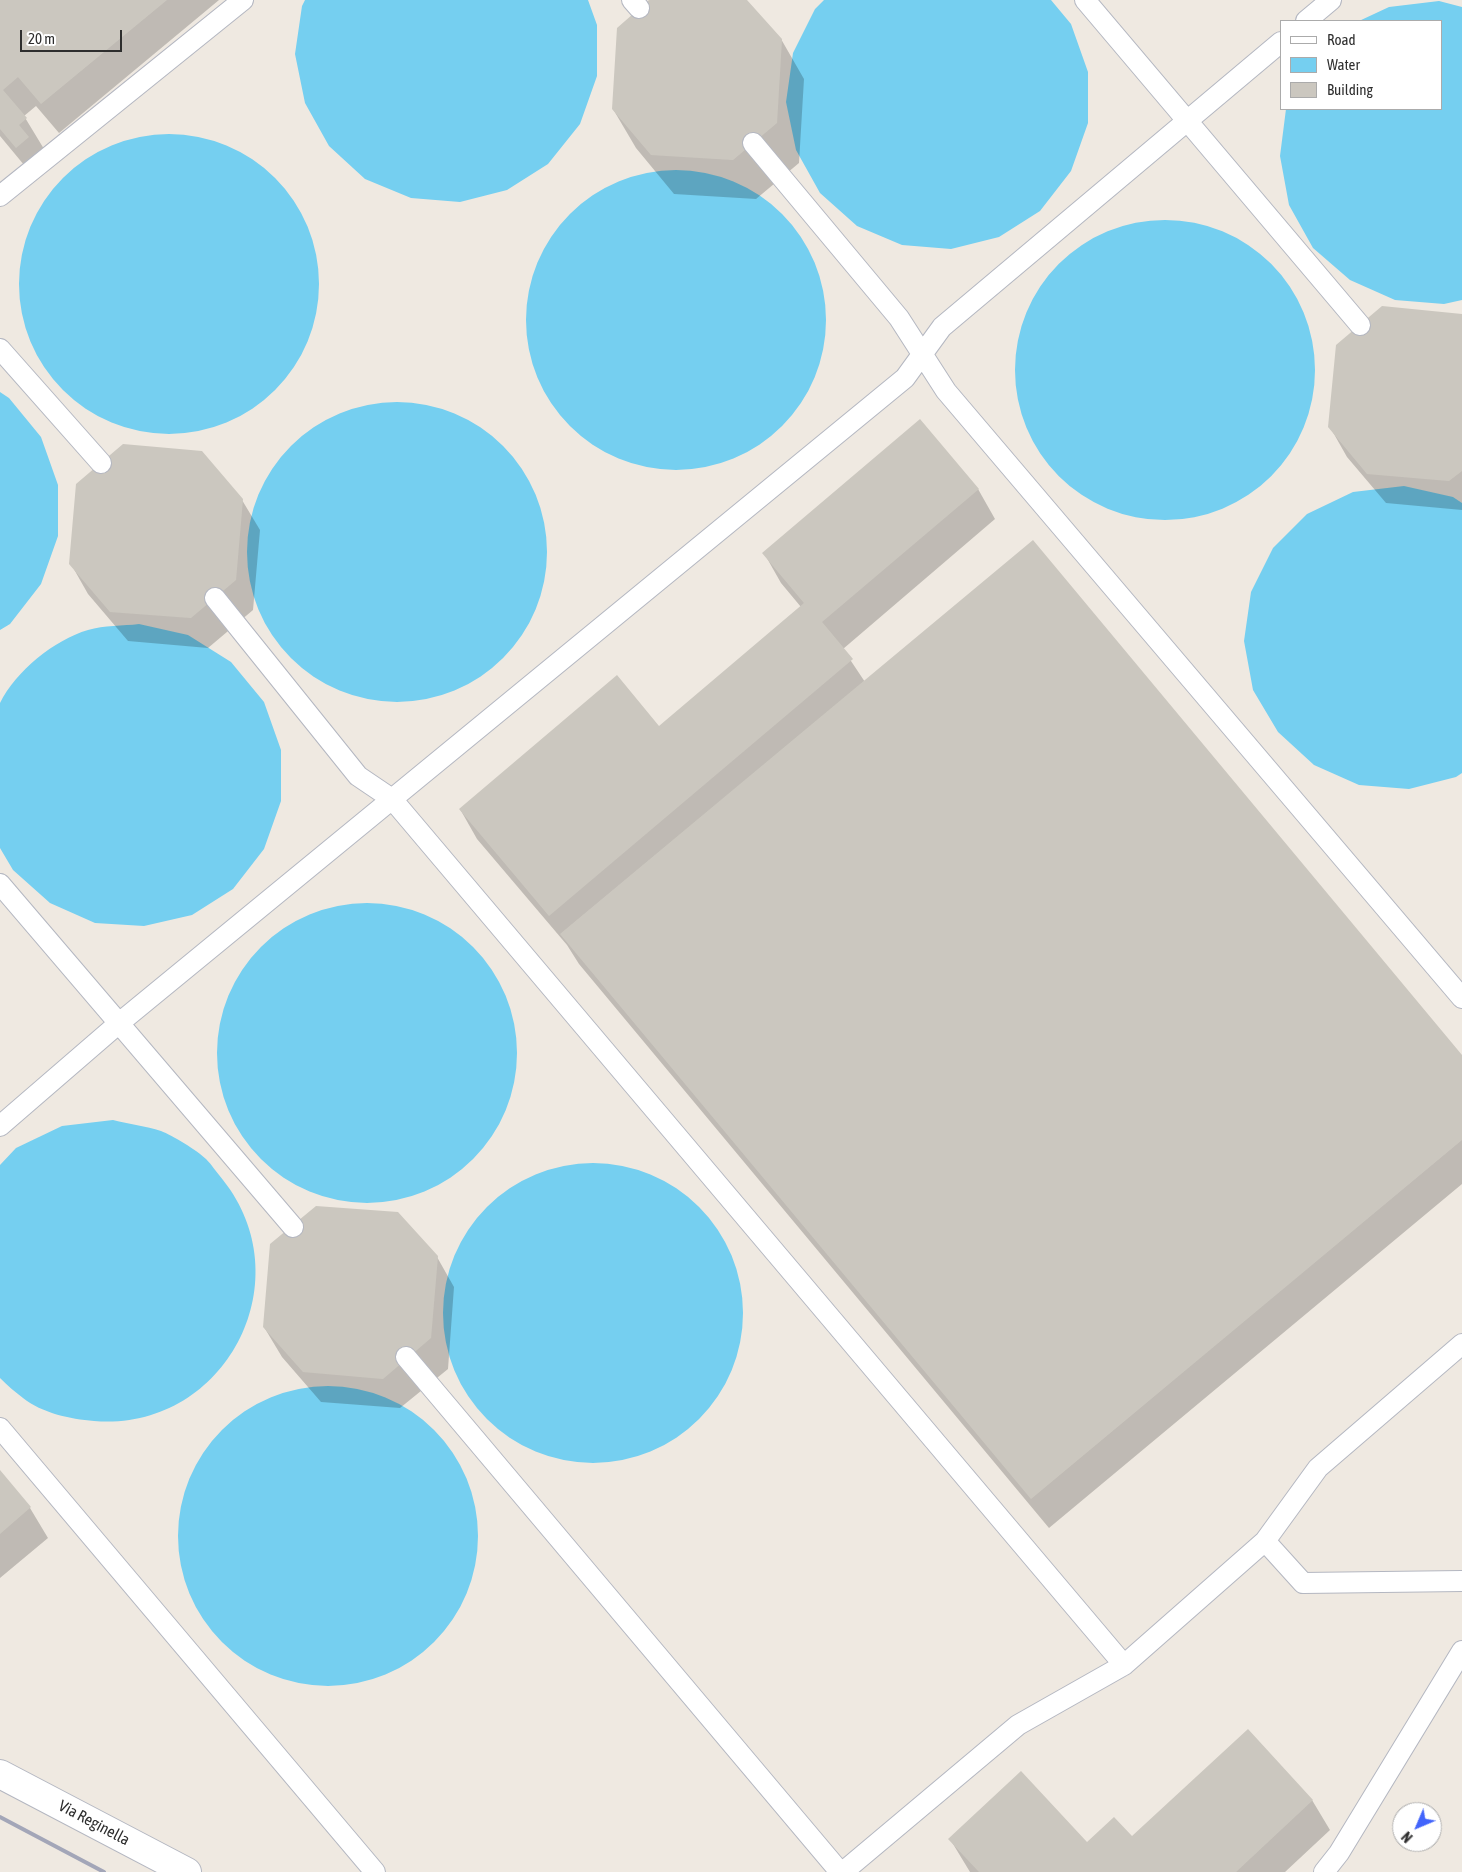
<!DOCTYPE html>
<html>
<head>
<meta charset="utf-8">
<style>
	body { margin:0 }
	#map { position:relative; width:1462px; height:1872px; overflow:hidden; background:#efe9e1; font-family:"Asap Condensed",sans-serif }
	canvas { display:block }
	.legend { position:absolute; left:1280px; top:20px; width:162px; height:90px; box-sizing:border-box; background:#fff; border:1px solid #ababab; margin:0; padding:6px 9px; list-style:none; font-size:15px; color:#2e2e2e }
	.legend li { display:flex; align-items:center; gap:10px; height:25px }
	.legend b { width:25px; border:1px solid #ababab }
	.north { position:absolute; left:1392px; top:1802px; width:50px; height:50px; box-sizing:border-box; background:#fff; border:1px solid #ababab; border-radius:50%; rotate:225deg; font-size:14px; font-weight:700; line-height:20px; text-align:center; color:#2e2e2e }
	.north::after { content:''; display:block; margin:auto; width:18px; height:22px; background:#4264fb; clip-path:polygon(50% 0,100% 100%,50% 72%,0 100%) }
	.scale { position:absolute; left:20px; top:30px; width:102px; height:22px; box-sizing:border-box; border:2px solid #2e2e2e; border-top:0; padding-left:6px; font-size:15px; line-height:18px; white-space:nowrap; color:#2e2e2e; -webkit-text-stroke:4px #fff; paint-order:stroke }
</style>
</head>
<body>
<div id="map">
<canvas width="1462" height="1872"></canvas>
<ul class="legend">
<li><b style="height:6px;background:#fff"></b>Road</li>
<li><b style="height:14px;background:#75cff0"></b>Water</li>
<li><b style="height:14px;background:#cbc7bf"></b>Building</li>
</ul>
<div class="north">N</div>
<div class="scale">20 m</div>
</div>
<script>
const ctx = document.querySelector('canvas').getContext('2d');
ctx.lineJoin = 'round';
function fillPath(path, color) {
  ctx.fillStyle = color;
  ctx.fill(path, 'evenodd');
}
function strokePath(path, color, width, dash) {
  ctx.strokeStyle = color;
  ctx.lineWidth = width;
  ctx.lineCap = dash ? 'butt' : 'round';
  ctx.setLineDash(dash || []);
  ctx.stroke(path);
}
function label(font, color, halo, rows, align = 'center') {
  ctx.font = font + ' "Asap Condensed",sans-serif';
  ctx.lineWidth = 4.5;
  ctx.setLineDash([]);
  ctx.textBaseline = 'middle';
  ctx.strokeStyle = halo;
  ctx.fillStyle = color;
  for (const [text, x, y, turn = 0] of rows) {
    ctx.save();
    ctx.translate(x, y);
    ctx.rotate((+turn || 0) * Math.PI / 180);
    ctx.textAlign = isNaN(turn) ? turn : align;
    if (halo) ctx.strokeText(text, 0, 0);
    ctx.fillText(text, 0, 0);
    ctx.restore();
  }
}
fillPath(new Path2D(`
	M305,0H588L597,25V76L580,124L548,164L507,190L460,202L411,198L365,179L329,146L305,103L295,54L302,6Z
	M824,0H1051L1071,24L1088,72V123L1071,171L1040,211L999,237L951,249L902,245L857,226L820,193L796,150L786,102L793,53L815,9Z
	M1439,1L1462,7V300L1444,304L1395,300L1350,280L1313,248L1289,205L1280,156L1286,109H1441V21H1359L1389,7Z
	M19 284a150 150 0 1 1 300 0a150 150 0 1 1-300 0Z
	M526 320a150 150 0 1 1 300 0a150 150 0 1 1-300 0Z
	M1015 370a150 150 0 1 1 300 0a150 150 0 1 1-300 0Z
	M0,392L9,398L41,437L58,485V536L41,584L10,624L0,630Z
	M247 552a150 150 0 1 1 300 0a150 150 0 1 1-300 0Z
	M1404,486L1453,497L1462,503V773L1456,777L1409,789L1359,785L1314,765L1278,732L1253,690L1244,641L1251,592L1273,548L1307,514L1353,492Z
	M139,624L188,635L231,662L264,702L281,750V801L264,849L233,889L192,915L144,926L95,923L50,903L13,870L0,848V703C16,671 54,640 88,630C104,625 123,626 139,624Z
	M217 1053a150 150 0 1 1 300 0a150 150 0 1 1-300 0Z
	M113,1120C129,1124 146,1126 161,1131C172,1135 198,1151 206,1159C212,1165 217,1173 223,1180C304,1282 224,1432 94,1421C70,1419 42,1413 23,1398C15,1392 7,1385 0,1378V1165L16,1148L62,1126Z
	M443 1313a150 150 0 1 1 300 0a150 150 0 1 1-300 0Z
	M178 1536a150 150 0 1 1 300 0a150 150 0 1 1-300 0Z`), '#75cff0');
fillPath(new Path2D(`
	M0,0H219L59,133L36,106L24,116L44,149L34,177L0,136Z
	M651,0H745L781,39L804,79L799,163L756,199L674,194L636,148L613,109Z
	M1462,315V510L1386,503L1347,457L1330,427Z
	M978,489L995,519L843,649L865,682L1462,1057V1184L1049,1528L579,964L567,945L477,839L460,809L659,727L801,607L781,583L764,553Z
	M242,500L260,530L253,610L208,648L128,641L88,594L71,564Z
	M437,1257L454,1287L448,1369L400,1408L321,1402L282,1357L264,1327Z
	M0,1472L30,1508L48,1538L0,1578Z
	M1312,1800L1330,1830L1285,1872H970L950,1839L1087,1844L1132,1838Z`), '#0003');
fillPath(new Path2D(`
	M0,0H167L41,104L18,77L3,90L27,118L19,125L29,137L16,148L0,129Z
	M649,0H747L782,39L777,123L733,160L651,155L612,109L617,28Z
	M1382,306L1462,314V471L1449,481L1367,474L1328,427L1336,345Z
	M920,419L979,489L822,622L853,659L549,916L459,809L617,675L659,726L804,603L762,553Z
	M123,444L202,451L243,499L236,580L191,618L110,612L69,564L76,484Z
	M1033,540L1462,1055V1140L1031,1499L560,934Z
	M316,1206L398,1212L438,1256L431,1338L383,1379L303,1372L263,1327L270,1244Z
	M0,1470L31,1507L0,1534Z
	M1248,1729L1313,1800L1236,1872H979L948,1839L1021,1771L1087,1842L1114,1817L1132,1836Z`), '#cbc7bf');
const service = new Path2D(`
	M632,0L639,8
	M1085,0L1360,325
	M1306,21L1331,0
	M753,143L899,318L946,391L1462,998
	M0,196L243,0
	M0,349L101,463
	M215,598L358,776L392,799L1124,1665
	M0,884L293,1227
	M0,1126L118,1024L905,378L942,327L1281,42
	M406,1357L840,1872
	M0,1428L375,1872
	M1265,1541L1318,1468L1462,1344
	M843,1872L1018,1725L1124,1665L1265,1541L1303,1583L1462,1581
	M1324,1872L1339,1853L1462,1651`);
const minor = new Path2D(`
	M0,1774L187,1872`);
strokePath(service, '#b4b7c1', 22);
strokePath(minor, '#b4b7c1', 30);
strokePath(service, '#fff', 20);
strokePath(minor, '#fff', 28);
strokePath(new Path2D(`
	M0,1817L104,1872`), '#a3a6b8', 4);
label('16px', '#2e2e2e', '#fff', [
	["Via Reginella",94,1823,28]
]);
</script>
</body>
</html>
